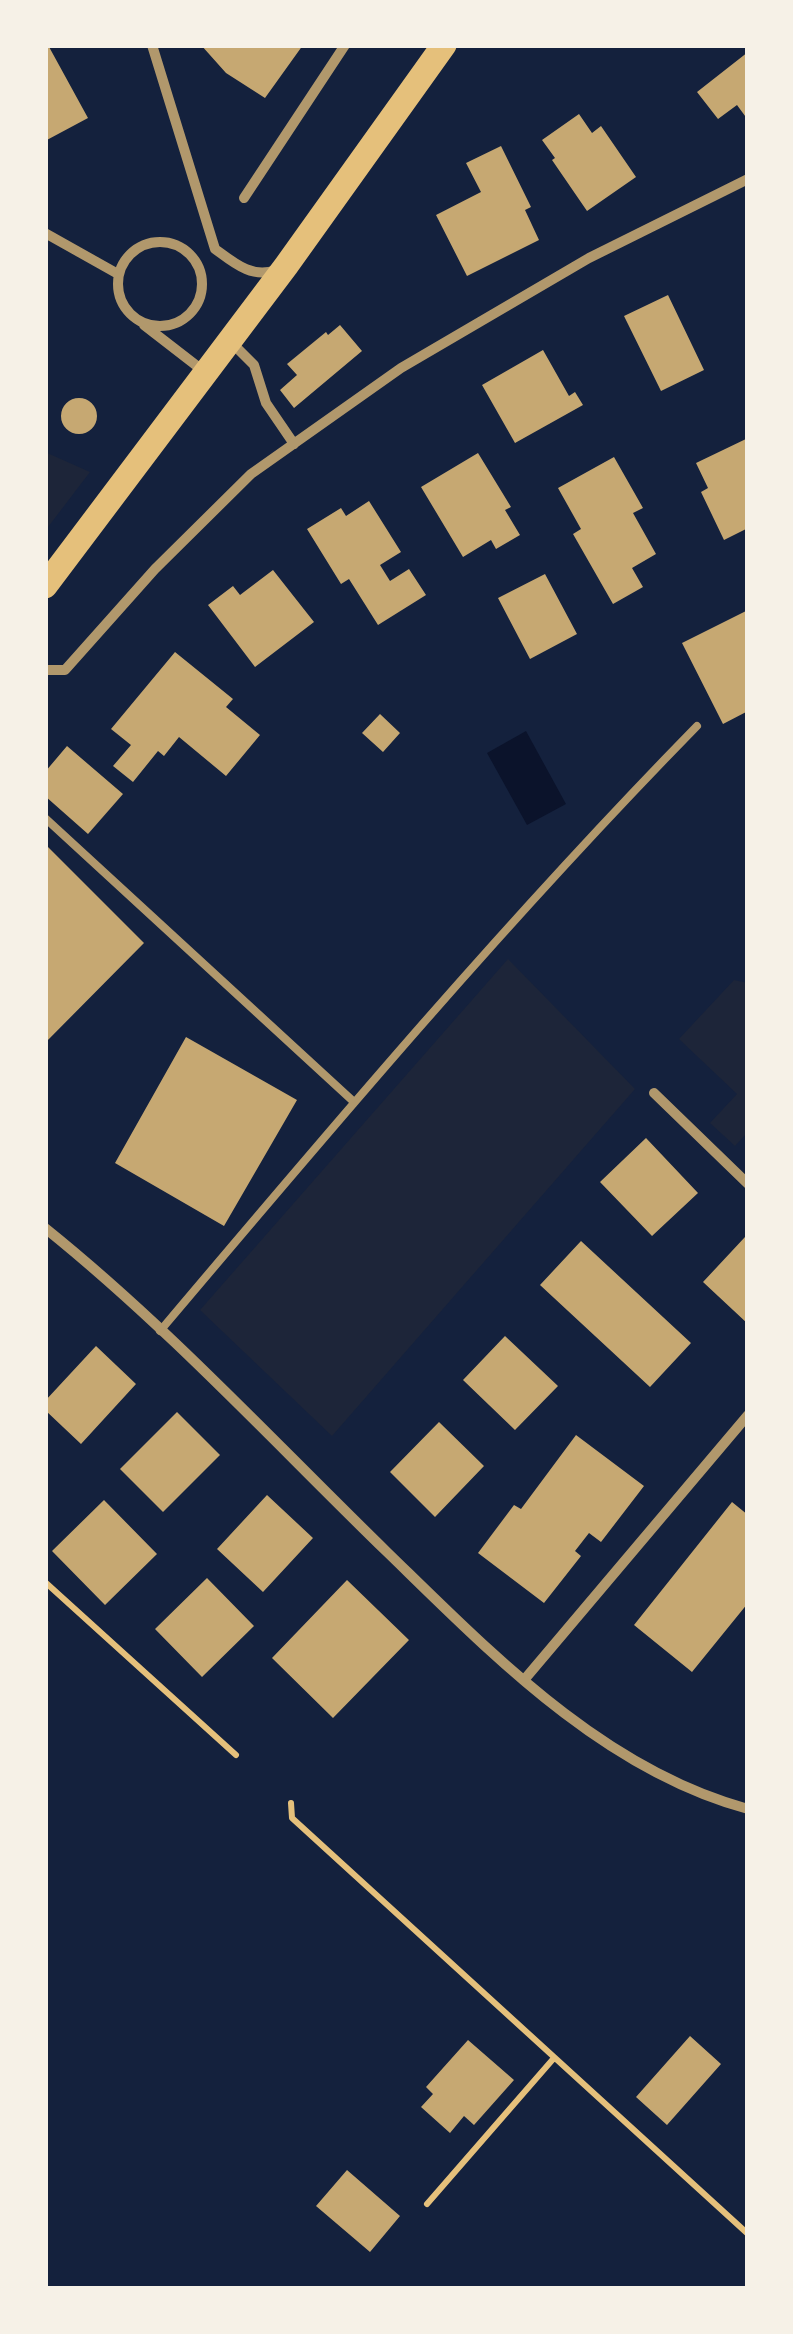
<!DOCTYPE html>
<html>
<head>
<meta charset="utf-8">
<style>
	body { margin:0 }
	#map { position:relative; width:793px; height:2334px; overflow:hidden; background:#14213d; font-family:"IBM Plex Sans",sans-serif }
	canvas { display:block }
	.frame { position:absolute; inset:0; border:48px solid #f6f1e7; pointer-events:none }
</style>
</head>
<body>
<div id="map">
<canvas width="793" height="2334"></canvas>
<div class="frame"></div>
</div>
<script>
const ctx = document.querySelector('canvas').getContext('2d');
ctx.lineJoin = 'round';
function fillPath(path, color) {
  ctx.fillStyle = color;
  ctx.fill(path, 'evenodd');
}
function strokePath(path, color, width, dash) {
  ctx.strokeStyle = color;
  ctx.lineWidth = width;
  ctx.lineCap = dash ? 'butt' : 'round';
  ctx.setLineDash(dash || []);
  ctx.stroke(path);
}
fillPath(new Path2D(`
	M45,452L90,472L45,531Z
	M508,959L635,1089L332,1436L200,1310Z
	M734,980L748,983V1132L735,1146L710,1123L737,1094L679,1039Z`), '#1d2539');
fillPath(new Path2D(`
	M526,731L566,804L527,825L487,753Z`), '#0b132b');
fillPath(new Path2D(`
	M45,45H48L88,118L45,141Z
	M201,45H303L265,98L226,73Z
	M748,52V120L737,105L718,119L697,92Z
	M579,114L592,133L601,126L636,177L587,211L552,160L555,158L542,140Z
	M501,146L531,207L525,210L539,240L467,276L436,215L481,192L466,163Z
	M668,295L704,370L661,391L624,316Z
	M340,325L362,351L294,408L280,390L297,375L287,364L326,332L328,335Z
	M543,350L569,396L575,392L583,405L515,443L482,385Z
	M61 416a18 18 0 1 1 36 0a18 18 0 1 1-36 0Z
	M748,438V528L724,540L701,492L708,488L696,463Z
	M478,453L511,507L505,510L520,535L496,549L491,540L463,557L421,487Z
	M614,457L643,508L633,513L656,554L632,568L643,587L613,604L573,534L581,529L558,488Z
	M369,501L401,552L380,565L390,581L409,569L426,595L378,625L349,579L341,584L307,529L341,508L346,516Z
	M273,570L314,622L255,667L208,605L233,586L240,595Z
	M545,574L577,634L530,659L498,598Z
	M748,610V711L723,724L682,643Z
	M175,652L233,699L226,707L260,735L226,776L179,737L164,756L158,751L133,782L113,766L131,745L111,729Z
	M380,714L400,733L383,752L362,733Z
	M67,746L123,794L88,834L45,796V772Z
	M45,844L144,943L45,1043Z
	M186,1037L297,1100L224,1226L115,1163Z
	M646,1138L698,1193L652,1236L600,1182Z
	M745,1237L748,1240V1324L703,1282Z
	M581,1241L691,1343L650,1387L540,1285Z
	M505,1336L558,1386L515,1430L463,1380Z
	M96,1346L136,1384L81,1444L45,1410V1401Z
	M177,1412L220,1455L163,1512L120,1469Z
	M439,1422L484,1466L435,1517L390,1472Z
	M576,1435L644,1486L601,1542L589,1533L575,1551L581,1556L544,1603L478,1553L514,1505L521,1509Z
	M267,1495L313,1538L263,1592L217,1549Z
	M104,1500L157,1554L105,1605L52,1551Z
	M732,1502L748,1515V1603L692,1672L634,1625Z
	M207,1578L254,1626L202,1677L155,1629Z
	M347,1580L409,1640L333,1718L272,1658Z
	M690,2036L721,2064L667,2125L636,2097Z
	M468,2040L514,2080L474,2125L464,2116L450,2133L421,2107L433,2094L426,2087Z
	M347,2170L400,2216L370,2252L316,2206Z`), '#c6a872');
strokePath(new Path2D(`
	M45,1582L236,1755
	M291,1803L292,1818L748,2234
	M427,2204L554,2058`), '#e5c07b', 6);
strokePath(new Path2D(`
	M45,818L354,1102
	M160,1331C334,1125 508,919 697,726`), '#b1986c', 8);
strokePath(new Path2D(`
	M152,45L215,249C234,263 252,279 276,270
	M244,198L345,45
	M45,233L118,274
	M118 284a42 42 0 1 1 84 0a42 42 0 1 1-84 0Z
	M144,325L206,373
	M230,341L254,365L266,403L294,444
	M45,670H65L155,569L251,474L401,368L589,258L748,179
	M654,1093L748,1184
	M45,1228C167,1326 275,1443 387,1552C491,1653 603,1770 748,1809
	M524,1680L748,1415`), '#b1986c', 10);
strokePath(new Path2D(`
	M45,586L286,266L444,45`), '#e5c07b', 25);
</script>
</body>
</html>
